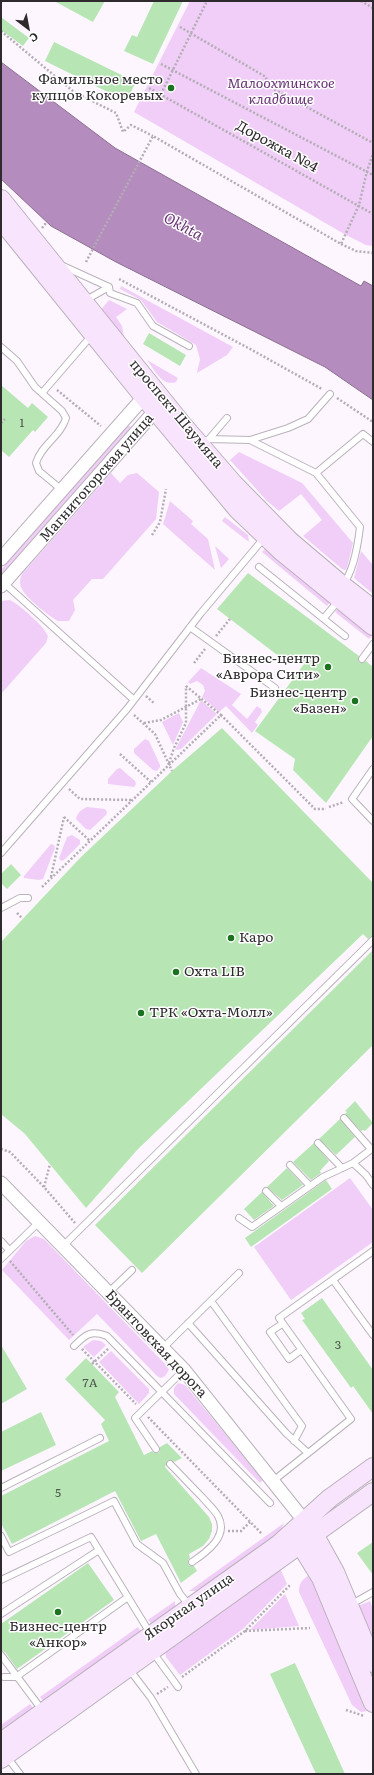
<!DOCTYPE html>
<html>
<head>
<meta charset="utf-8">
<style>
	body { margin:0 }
	#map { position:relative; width:374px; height:1775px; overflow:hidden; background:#fdf6ff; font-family:Literata,serif }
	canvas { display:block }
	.frame { position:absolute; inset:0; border:2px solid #2e2a2e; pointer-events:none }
	.north { position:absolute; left:8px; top:8px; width:40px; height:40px; -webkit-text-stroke:3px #fff; paint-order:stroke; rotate:148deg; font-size:11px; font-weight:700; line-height:16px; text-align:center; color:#2e2a2e }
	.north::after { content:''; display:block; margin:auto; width:14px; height:18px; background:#2e2a2e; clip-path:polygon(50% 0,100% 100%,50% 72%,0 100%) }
</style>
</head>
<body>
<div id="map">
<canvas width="374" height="1775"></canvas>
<div class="frame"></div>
<div class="north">С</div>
</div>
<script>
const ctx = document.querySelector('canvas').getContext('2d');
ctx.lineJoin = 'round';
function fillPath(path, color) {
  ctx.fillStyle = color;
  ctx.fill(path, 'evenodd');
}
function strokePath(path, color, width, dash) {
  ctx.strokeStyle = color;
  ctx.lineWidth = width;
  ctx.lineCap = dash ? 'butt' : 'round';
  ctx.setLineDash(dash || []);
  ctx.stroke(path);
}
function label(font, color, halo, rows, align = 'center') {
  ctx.font = font + ' Literata,serif';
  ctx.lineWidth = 3;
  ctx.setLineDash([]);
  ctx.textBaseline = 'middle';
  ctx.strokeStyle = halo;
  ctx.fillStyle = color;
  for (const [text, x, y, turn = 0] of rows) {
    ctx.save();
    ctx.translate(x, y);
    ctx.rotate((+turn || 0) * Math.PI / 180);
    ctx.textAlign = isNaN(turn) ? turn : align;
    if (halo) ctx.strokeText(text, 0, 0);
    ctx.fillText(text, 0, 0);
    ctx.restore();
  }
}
fillPath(new Path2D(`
	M190,1H373V246L366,245L346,235L134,112Z
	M121,286L233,347L227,355L197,373L200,359L196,345L157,322L141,300L120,289Z
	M109,300L127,309L116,317L122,326L124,337L100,311Z
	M147,360L178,378L176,382C162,387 154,369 147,360Z
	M128,425L132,428L1,576V570Z
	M239,452L302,483L353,543L347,568L345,570L342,569L303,536L322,520L301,494L279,511L267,501L230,460Z
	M111,473L120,483L128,475L137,473L159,492L156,519L103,579H92L73,600L75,610L69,621H58C49,616 27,599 22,589C19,584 20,579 22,574Z
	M170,501L193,521L191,524L208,539L215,570L163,524Z
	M225,517L248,535L249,542L222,521Z
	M215,546L229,559L221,568Z
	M266,548L330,602L327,606L262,552Z
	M361,551L373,565V594L354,578Z
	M10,600C21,606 43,625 48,636L46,643L1,694V601Z
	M338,608L372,636L369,639L335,612Z
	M201,668L241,694L232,705L247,719L257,706L261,709L262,712L255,722L258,725L252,733L226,706L219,712L202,697L205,691L203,685L197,681L190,684L188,682Z
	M201,700L217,714L181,749L175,750Z
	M179,713L183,722L173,745L162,722Z
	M145,739L149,741L160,765V767L157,771L153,770L134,753V749Z
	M120,768L135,781L136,784L134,787L108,784V779L117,769Z
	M87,807L105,809L107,812L106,815L90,830L86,829L76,819C77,813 82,809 87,807Z
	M72,835L80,840V844L64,860L61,861L59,858L67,837Z
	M51,844L54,845L55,848L43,879L39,880L24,878V876Z
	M350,1178L373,1210V1242L291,1300L254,1247Z
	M35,1236L44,1239L167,1366L169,1370L165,1376L161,1378L157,1376L97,1314L69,1340L2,1270L26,1241Z
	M93,1340L101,1341L106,1345L94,1357L83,1347Z
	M111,1351L149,1389V1393L139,1404L99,1362Z
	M178,1383L185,1385L263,1480L260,1483L174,1394V1388Z
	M284,1523L280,1532L275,1536L198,1591H189Z
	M280,1568L287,1584L244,1628L180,1675L166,1657L165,1651Z
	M309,1575L368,1711L361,1712L352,1705L299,1592C299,1583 302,1580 309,1575Z
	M285,1594L299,1626L250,1630Z
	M175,1601V1609L152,1624L148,1620Z
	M370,1601L373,1609V1640L358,1606Z
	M138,1627L141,1632L44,1702L40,1697Z
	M30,1704L34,1709L1,1733V1725Z`), '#f0cef8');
const water = new Path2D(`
	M1,62L115,148L361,286L364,281L373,286V400L325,367L116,262L51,226L1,179Z`);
fillPath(water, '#b48cbd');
strokePath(water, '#8c6f92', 1);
fillPath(new Path2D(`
	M54,1H105L93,22Z
	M154,1H183L153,64L124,51L132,35L137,37Z
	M1,17L29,38L23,46L1,30Z
	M54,42L136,82L126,101L45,61Z
	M149,333L186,355L180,366L143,344Z
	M1,385L28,408L32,403L48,417L35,432L33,430L9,457L1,450Z
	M248,573L359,656L358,659L359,662L362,663L366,661L373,667V736L326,803L293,770L295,759L255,731L304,664L296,657L289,664L217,609Z
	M222,728L373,883V936L368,939L363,934L138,1149L86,1208L25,1134L1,1114V942L81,857L172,771Z
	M11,864L21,875L7,889L1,883V874Z
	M373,950V1045L142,1273L95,1225Z
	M355,1101L373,1123L365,1131L363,1130L361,1131L345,1114L347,1112L345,1111Z
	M340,1119L355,1137L336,1155L319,1139Z
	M314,1143L329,1161L320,1171L321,1173L311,1180L293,1162Z
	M287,1168L303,1185L282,1200L267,1187Z
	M326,1180L332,1189L251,1247L245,1238Z
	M262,1192L274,1206L254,1220L244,1209Z
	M322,1298L373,1370V1414L353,1386L351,1388L302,1320L305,1319L301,1313Z
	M1,1345L27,1389L1,1404Z
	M86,1358L119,1392L115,1397L144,1455L152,1451L154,1453H158L160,1451V1447L167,1443L182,1458L174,1462L168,1460L165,1467L209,1517L212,1524V1531L209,1539L203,1546L189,1554L190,1558L188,1560V1564L190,1566H194L197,1571L181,1583L156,1534L141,1541L115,1491L12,1544L1,1523V1496L109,1441L101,1424L105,1420L65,1379Z
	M41,1412L56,1445L1,1471V1432Z
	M373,1542V1575L357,1553Z
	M88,1563L114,1600L17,1669L5,1652L1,1651V1624Z
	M295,1663L345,1774H316L270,1674Z`), '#b7e6b4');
const lane = new Path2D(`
	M63,266L109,287L110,293L137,303L153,326L189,346
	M86,300L109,287
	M1,347L17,361L35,387L62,411L66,418C61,436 41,445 36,463L39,471L62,490
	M42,393L92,335
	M209,439L227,418
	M250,440L288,428L308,419L330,394
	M201,443L209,439L250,440L316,473L360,527C358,544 354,571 343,584
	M316,473L363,434L373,442
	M259,567L345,636
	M4,583L133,699
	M324,618L339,600
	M190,627L275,688
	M362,659L373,644
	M373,769L352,799L373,821
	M1,853L127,709L201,613L264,538
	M1,908L20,898H28
	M344,1118L371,1149
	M318,1143L342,1168
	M353,1163L366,1175L373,1185
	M290,1165L310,1186
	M266,1191L281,1206
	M239,1218L252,1227L323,1177L353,1163L373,1148
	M1,1241L9,1250
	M63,1246L373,940
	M1,1259L39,1222
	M333,1280L373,1335
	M108,1293L132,1270
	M211,1301L302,1426L294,1441
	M188,1323L286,1433L308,1453
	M282,1324L270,1332L289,1359L301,1350
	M74,1346C86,1334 91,1330 107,1336L270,1503
	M163,1348L239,1273
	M156,1449L135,1418L184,1370
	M170,1464C181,1475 191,1486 202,1497C207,1503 214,1509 218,1516C229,1536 207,1552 192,1562
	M273,1481L351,1419L279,1318L373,1251
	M1,1488L100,1438
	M1,1536L9,1552L114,1501L137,1544L163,1563L180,1594L190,1606
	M1,1580L91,1537L150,1633
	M350,1605L373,1592
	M1,1614L99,1550
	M152,1651L178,1687
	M1,1655L42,1710
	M129,1669L151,1698L196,1774
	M4,1677H16L128,1597
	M7,1757L20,1774`);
const street = new Path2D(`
	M1,559L144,397L160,396L155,411L1,586
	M1,1183L184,1370L310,1528`);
const secondary = new Path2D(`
	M1,199L182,424L233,483L290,541L342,585L373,609
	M1,220L144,397L238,510L281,551L373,626
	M302,1533L300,1544L321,1578L373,1703
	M314,1534L335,1572L373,1663
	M1,1742L279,1544L330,1498L373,1467
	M1,1759L373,1492`);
strokePath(lane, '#bab2bb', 8);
strokePath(street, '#bab2bb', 15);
strokePath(secondary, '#bab2bb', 20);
strokePath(new Path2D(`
	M361,1L373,8
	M180,27L266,77L268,86L373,143
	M1,31L74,92L116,113L123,132L131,125L153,136
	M161,64L373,175
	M149,88L373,214
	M161,94L207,1
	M42,228L46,223
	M341,244L356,251L373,253
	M86,262L153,136L341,244L359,205L367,171L373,154
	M119,279L252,350L322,389
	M57,390L101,426
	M337,398L373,422
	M1,423L5,419
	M152,535L160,522L166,489
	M216,636L230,619
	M194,663L205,649
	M186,686L221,715
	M146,696L155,704
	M134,715L155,734L172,771
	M144,723L161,720L201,699
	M120,754L151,782
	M169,763L174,748L186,723V686
	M69,789L80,799L132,800
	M329,807L344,802
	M64,817L90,841
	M51,877L64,817
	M42,887L221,715L315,809H326
	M17,913L22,918
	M1,1149L10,1152L44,1187L75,1223
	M44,1187L50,1164
	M10,1261L73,1335
	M82,1349L136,1404
	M92,1364L108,1349
	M148,1417L262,1534
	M228,1531H241L250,1522
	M245,1631L310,1628
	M182,1677L245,1631L291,1584
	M157,1694L168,1687
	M346,1710L364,1716`), '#b3adb4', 2.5, [2, 2]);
strokePath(lane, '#fff', 6);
strokePath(street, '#fff', 13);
strokePath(secondary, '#f9e4fe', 18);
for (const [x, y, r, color] of [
	[171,88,4,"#1c731f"],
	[328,667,4,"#1c731f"],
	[355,701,4,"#1c731f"],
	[231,938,4,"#1c731f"],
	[176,972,4,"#1c731f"],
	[141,1013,4,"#1c731f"],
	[58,1612,4,"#1c731f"]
]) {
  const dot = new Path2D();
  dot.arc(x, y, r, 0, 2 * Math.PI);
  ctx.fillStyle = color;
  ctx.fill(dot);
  strokePath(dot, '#fff', 1.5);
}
label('12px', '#505950', null, [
	["1",22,423],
	["3",338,1345],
	["7А",90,1383],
	["5",58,1493]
]);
label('14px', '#2e2a2e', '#fff', [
	["Фамильное место",163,80],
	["купцов Кокоревых",163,96],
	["Бизнес-центр",320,659],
	["«Аврора Сити»",320,675],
	["Бизнес-центр",347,693],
	["«Базен»",347,709],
	["Каро",239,938,"left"],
	["Охта LIB",184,972,"left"],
	["ТРК «Охта-Молл»",149,1013,"left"],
	["Бизнес-центр",58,1627,"center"],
	["«Анкор»",58,1643,"center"]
], 'right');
label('italic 14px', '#683574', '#fff', [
	["Малоохтинское",281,84],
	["кладбище",281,100]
]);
label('14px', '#2e2a2e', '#fff', [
	["Дорожка №4",277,147,29],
	["проспект Шаумяна",176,414,50],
	["Магнитогорская улица",97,478,-49],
	["Брантовская дорога",156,1344,47],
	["Якорная улица",189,1607,-35]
]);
label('italic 15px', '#693674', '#fff', [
	["Okhta",183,227,28]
]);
</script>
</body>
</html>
